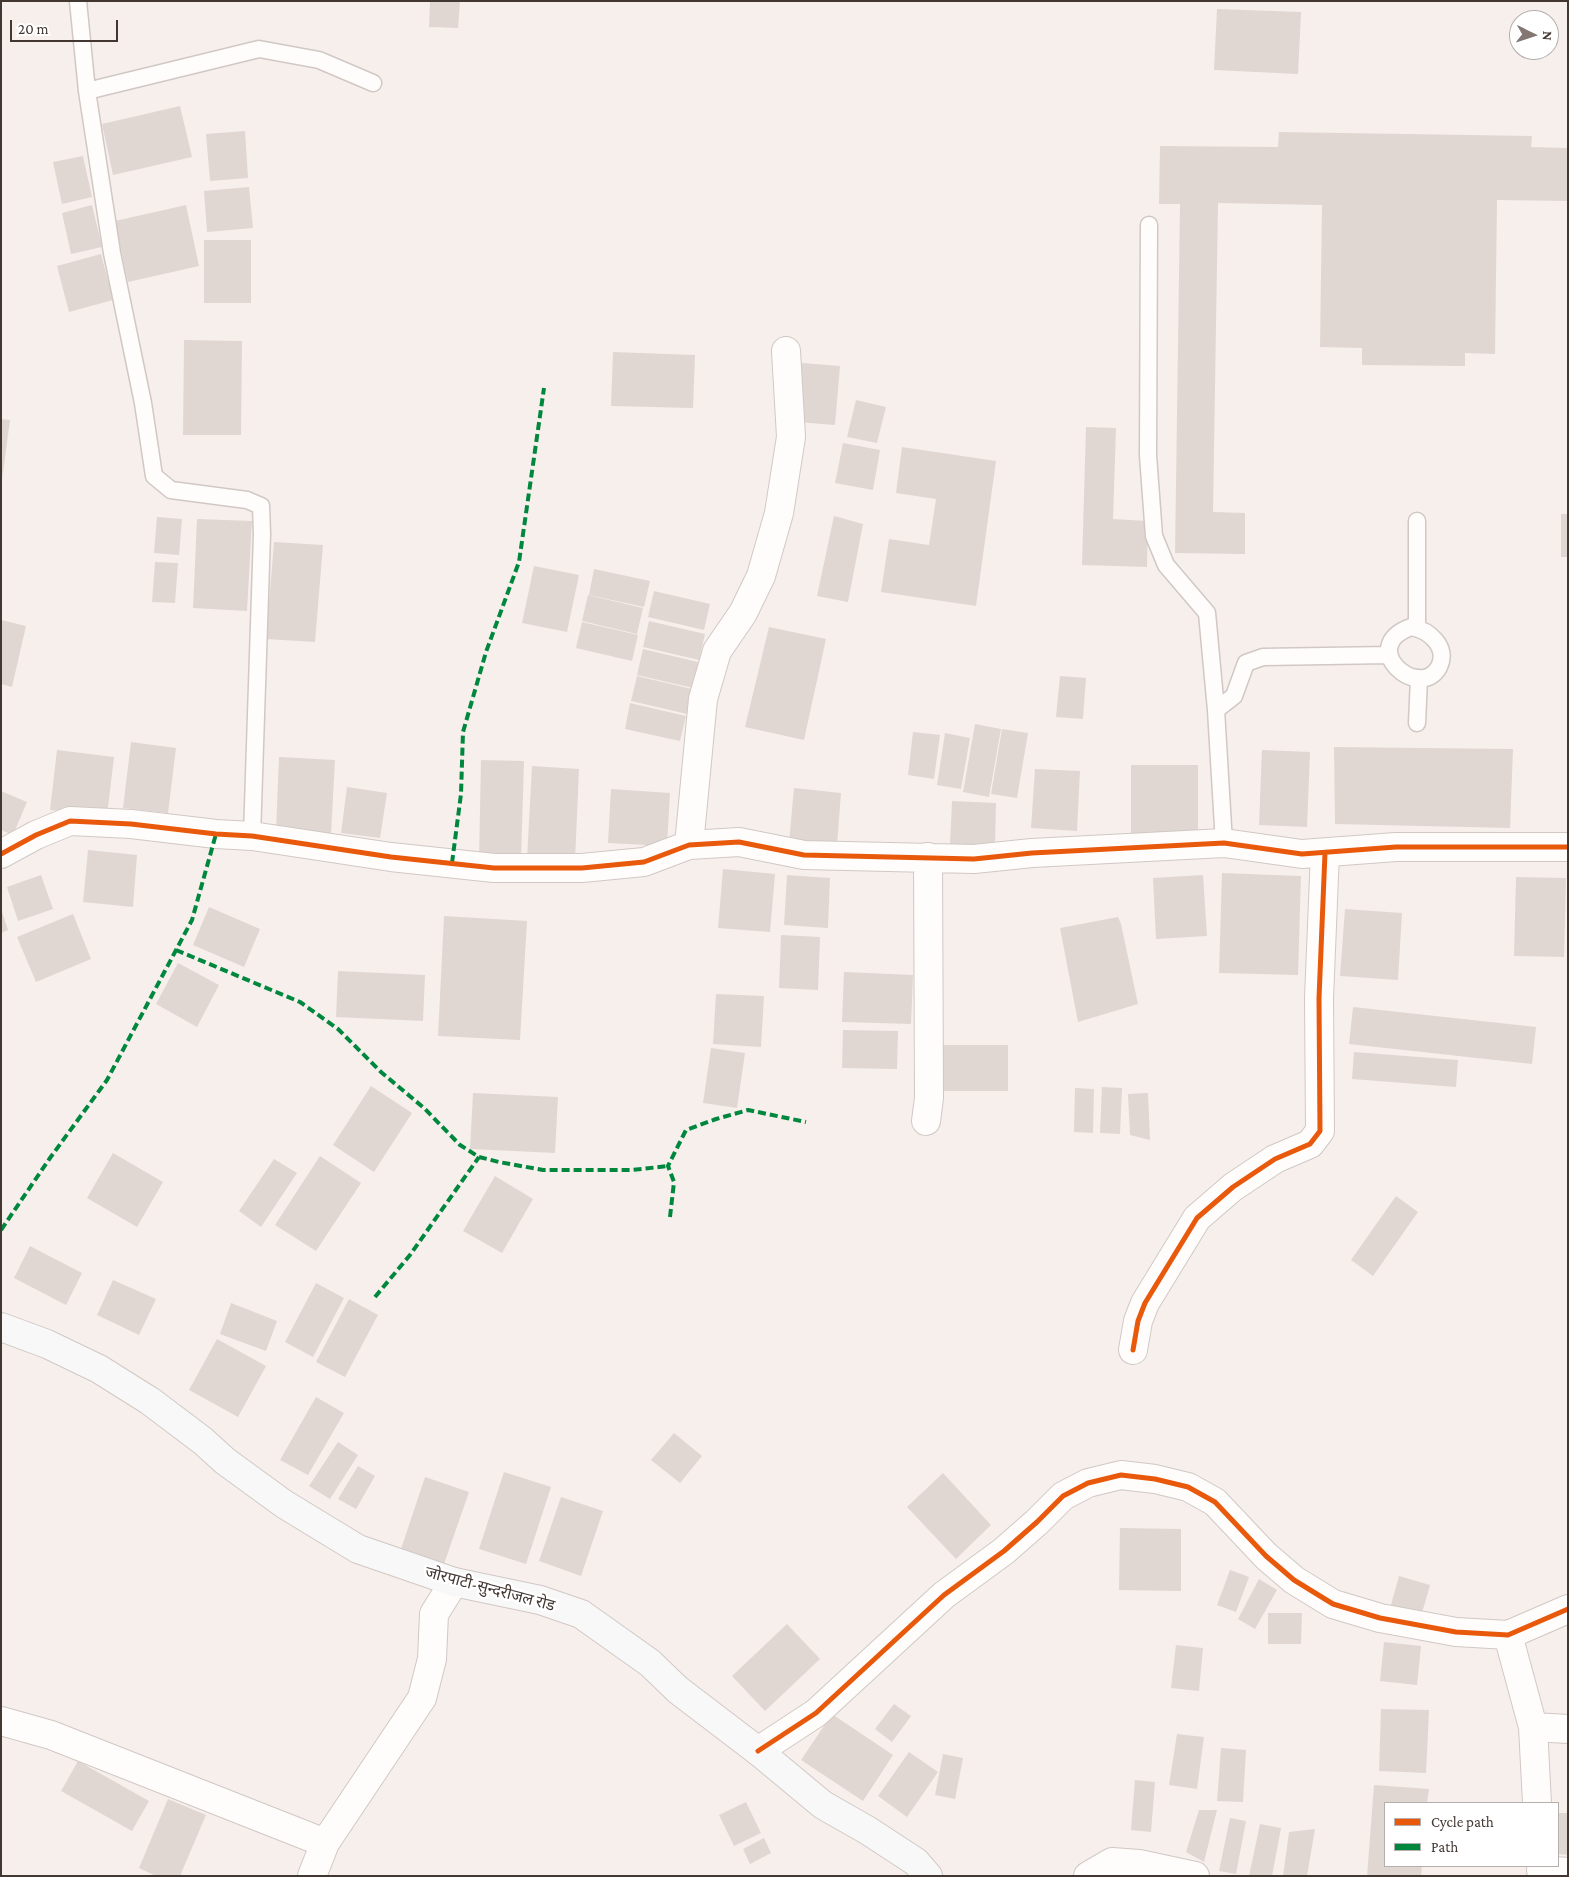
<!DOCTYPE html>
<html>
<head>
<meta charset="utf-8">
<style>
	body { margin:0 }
	#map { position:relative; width:1569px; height:1877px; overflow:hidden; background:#f7efec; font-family:"Crimson Pro",serif }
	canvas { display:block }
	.frame { position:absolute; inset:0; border:2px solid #433732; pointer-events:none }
	.legend { position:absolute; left:1384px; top:1802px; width:175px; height:65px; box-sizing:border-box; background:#fff; border:1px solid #b4afad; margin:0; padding:6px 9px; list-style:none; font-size:15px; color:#433732 }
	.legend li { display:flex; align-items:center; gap:10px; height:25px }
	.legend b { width:25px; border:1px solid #b4afad }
	.north { position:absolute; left:1509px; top:10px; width:50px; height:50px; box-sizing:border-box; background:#fff; border:1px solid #b4afad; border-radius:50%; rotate:94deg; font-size:14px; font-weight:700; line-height:20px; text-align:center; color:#433732 }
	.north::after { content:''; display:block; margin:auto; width:18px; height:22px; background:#827773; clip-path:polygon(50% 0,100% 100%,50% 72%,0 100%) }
	.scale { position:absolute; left:10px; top:20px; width:108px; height:22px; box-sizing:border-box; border:2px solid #433732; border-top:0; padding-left:6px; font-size:15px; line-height:18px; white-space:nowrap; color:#433732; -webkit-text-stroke:4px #fff; paint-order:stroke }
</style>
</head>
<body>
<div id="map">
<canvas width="1569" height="1877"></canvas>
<div class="frame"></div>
<ul class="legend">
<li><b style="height:6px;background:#e8590c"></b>Cycle path</li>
<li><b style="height:6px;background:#00873e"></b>Path</li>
</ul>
<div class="north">N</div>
<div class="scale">20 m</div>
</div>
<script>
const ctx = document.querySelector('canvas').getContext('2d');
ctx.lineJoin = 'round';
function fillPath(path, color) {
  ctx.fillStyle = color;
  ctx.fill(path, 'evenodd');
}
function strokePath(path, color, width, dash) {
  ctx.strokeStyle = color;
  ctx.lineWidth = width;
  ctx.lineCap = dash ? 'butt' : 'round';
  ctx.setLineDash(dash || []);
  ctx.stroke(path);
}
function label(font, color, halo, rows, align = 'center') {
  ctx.font = font + ' "Crimson Pro","Noto Sans Devanagari",serif';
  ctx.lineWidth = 5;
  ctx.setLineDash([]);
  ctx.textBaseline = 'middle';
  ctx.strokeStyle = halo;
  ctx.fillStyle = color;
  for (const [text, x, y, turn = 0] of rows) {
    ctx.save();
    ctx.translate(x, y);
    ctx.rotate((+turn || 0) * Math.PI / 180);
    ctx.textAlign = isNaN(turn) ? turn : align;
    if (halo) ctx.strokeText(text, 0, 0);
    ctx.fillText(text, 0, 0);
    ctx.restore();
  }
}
fillPath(new Path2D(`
	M430,1H460L458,28L429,27Z
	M1217,9L1301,12L1298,74L1214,70Z
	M180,106L192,157L113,175L102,124Z
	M245,131L248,178L210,181L206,134Z
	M1279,132L1532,136L1531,147L1568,148V201L1497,200L1495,354L1465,353V366L1362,365V348L1320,347L1322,205L1218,203L1213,512L1245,513V554L1175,553L1180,204H1159L1160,146L1278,147Z
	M83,156L92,197L62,204L53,162Z
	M249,187L253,228L207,232L204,191Z
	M92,205L102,247L71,254L62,213Z
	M186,205L199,266L128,282L115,221Z
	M204,240H251V303H204Z
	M101,254L113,300L69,312L57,266Z
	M184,340L242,341L241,435H183Z
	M613,352L695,355L693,408L611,406Z
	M802,363L840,366L835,425L797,422Z
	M856,400L886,407L877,443L847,437Z
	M1,419L10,420L2,480H1Z
	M1086,427L1116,428L1113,519L1148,521L1147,567L1082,565Z
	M843,443L880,450L873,490L835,483Z
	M902,447L996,461L976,606L881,592L889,539L929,545L936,499L896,493Z
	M1561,514H1568V557H1561Z
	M834,516L863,524L848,602L817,596Z
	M157,517L182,519L179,555L154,553Z
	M197,519L252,521L247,611L193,608Z
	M274,542L323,545L315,642L266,639Z
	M155,562L178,563L175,603L152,602Z
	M534,566L579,575L567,632L522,623Z
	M594,569L650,581L644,607L589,595Z
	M654,591L710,604L704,630L648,617Z
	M588,595L643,608L637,634L582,621Z
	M1,620L26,626L12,687L1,684Z
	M649,621L705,634L699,660L643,647Z
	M582,622L638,635L632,661L576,648Z
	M769,627L826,639L804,740L745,727Z
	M643,649L698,662L693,688L637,675Z
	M637,676L692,689L687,714L631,701Z
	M1060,676L1086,678L1083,719L1056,717Z
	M630,703L686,716L680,741L625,729Z
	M975,724L1001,729L989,797L963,792Z
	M1002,729L1028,733L1017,798L991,794Z
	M913,732L940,735L934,779L908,775Z
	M945,733L970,738L961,789L937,785Z
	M131,742L176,748L168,813L123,808Z
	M1334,747L1513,749L1510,828L1335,824Z
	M57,750L114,757L107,816L50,810Z
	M1262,750L1310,752L1307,827L1259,825Z
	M279,757L335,760L331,834L276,832Z
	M481,760L524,761L521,860L479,859Z
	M1131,765H1198V835H1131Z
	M532,766L579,769L575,861L527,859Z
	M1035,769L1080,771L1077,831L1031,828Z
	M347,787L387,793L380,838L341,833Z
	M794,788L841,793L837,846L789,842Z
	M611,789L670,793L667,846L608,843Z
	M1,791L27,802L13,835L1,830Z
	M952,801L996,803L995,845L950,844Z
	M88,850L137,855L133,907L83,902Z
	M723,869L775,874L770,932L718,928Z
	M1222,873L1301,876L1298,975L1219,973Z
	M41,875L53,909L18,921L7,887Z
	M787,875L830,878L828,928L784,925Z
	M1203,875L1207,936L1156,939L1153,878Z
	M1516,877L1566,878L1564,957L1514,956Z
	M209,907L260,929L244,967L193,945Z
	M1,909L8,930L1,933Z
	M1345,909L1402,913L1398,980L1340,976Z
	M73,914L91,959L36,982L17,937Z
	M444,916L527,921L520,1040L438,1036Z
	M1118,917L1121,924L1138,1004L1078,1022L1060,928Z
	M781,935L820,937L818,990L779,988Z
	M178,963L219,985L197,1027L156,1004Z
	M338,971L425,975L423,1021L336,1017Z
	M844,972L913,975L911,1024L842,1022Z
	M716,994L764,996L761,1047L713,1044Z
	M1353,1007L1536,1027L1532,1064L1349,1044Z
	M843,1030L898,1031L897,1069L842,1068Z
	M942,1045H1008V1091H943Z
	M711,1048L745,1053L737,1108L703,1103Z
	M1354,1052L1458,1060L1456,1087L1352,1079Z
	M371,1086L412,1113L374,1172L333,1145Z
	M1102,1087L1122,1088L1120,1134L1100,1133Z
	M1075,1088L1094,1089L1093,1133L1074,1132Z
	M473,1093L558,1097L555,1153L470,1149Z
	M1148,1093L1150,1140L1130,1135L1128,1094Z
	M113,1153L163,1182L137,1227L87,1198Z
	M320,1156L361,1183L316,1251L275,1225Z
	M274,1159L297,1173L261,1227L239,1211Z
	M495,1176L533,1199L502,1253L463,1231Z
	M1396,1196L1418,1212L1373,1276L1351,1260Z
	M30,1246L82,1273L66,1305L14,1278Z
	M113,1280L156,1299L139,1335L97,1315Z
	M316,1283L344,1298L313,1357L285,1342Z
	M349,1299L378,1315L345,1377L316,1362Z
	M231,1303L277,1321L266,1351L220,1334Z
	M217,1339L266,1366L238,1417L189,1390Z
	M316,1397L344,1413L308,1475L280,1460Z
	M674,1433L702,1456L680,1483L651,1460Z
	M338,1442L358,1455L330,1499L309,1486Z
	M358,1466L375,1476L356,1509L338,1499Z
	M504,1472L551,1487L526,1564L479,1549Z
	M943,1473L991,1525L956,1559L907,1507Z
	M425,1477L469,1492L444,1564L401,1549Z
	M561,1497L603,1511L581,1576L539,1561Z
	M1120,1528L1181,1529V1591L1119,1590Z
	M1230,1570L1249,1577L1236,1612L1217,1605Z
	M1399,1576L1430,1585L1420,1620L1389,1612Z
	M1259,1579L1277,1590L1255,1629L1238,1619Z
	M1268,1613H1302L1301,1644H1268Z
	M787,1624L820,1659L765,1711L732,1676Z
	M1384,1642L1421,1646L1417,1685L1380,1681Z
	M1176,1645L1203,1648L1199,1691L1171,1688Z
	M894,1704L911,1716L892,1742L875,1729Z
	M1381,1709L1429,1710L1426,1773L1379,1771Z
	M832,1714L893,1755L863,1801L801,1760Z
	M1177,1734L1204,1737L1197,1789L1169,1785Z
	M1221,1748L1246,1750L1243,1802L1217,1801Z
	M909,1752L938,1772L907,1817L878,1796Z
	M943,1754L963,1758L955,1799L935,1795Z
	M78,1761L149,1801L132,1831L61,1791Z
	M1135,1780L1155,1782L1151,1832L1131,1830Z
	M1374,1785L1429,1789L1427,1803H1385V1866H1422L1421,1876H1367Z
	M168,1799L206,1815L180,1876H156L139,1868Z
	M746,1802L761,1833L734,1846L719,1815Z
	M1199,1810H1217L1204,1862L1186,1852Z
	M1558,1813H1568V1855L1558,1854Z
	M1230,1818L1246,1821L1236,1874L1219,1871Z
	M1260,1824L1281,1828L1272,1876H1249Z
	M1315,1829L1307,1876H1283L1289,1832Z
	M764,1838L771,1853L750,1864L743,1849Z`), '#e0d7d2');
const lane = new Path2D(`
	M78,1L87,91L112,253L143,403L154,476L171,490L247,500L261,506L262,534L252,836
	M87,91L259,49L319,60L373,83
	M1149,225L1148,455L1154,536L1166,565L1207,613L1216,710L1224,843
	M1411,627C1429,630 1449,647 1439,667C1419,702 1356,647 1411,627Z
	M1417,628V521
	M1216,710L1234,696L1246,663L1263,657L1389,655
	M1417,723L1419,678`);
const street = new Path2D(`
	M689,845L703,699L717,651L743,613L761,576L779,513L791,437L786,351
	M1,854L36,835L70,821L131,824L216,834L252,836L391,857L494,868H582L644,862L689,845L739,842L804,855L974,859L1032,853L1224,843L1302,854L1396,847H1568
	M926,1121L929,1098L928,857
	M1133,1350L1138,1321L1145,1303L1197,1218L1233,1187L1275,1159L1310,1144L1320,1131L1319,998L1325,853
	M1508,1635L1533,1727L1537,1803
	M1,1721L51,1735L325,1843
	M1533,1727L1568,1729
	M758,1751L816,1713L944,1595L1004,1551L1037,1522L1063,1496L1088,1483L1121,1475L1155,1479L1188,1487L1215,1502L1266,1556L1294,1580L1333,1604L1380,1618L1456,1632L1508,1635L1568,1609
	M1541,1870L1568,1872
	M312,1876L325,1843L422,1698L432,1659L434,1614L454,1582
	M1088,1876L1112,1862L1139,1864L1195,1876`);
const secondary = new Path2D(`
	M1,1327L47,1344L99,1369L150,1401L203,1441L225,1461L284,1504L358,1549L454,1582L540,1600L581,1614L650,1663L678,1690L758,1751L823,1805L867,1830L916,1862L928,1876`);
strokePath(lane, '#d1c8c4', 19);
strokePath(street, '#d1c8c4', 30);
strokePath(secondary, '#d1c8c4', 30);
strokePath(lane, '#fefdfc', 16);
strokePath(street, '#fefdfc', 28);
strokePath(secondary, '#f8f8f9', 28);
strokePath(new Path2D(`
	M452,863L461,794L463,732L486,652L519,562L544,388
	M176,950L300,1002L338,1029L381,1072L424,1108L460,1145L479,1157L499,1162L543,1170H632L668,1166
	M670,1217L674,1182L668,1166L686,1130L716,1119L748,1110L806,1122
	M1,1230L50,1158L107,1080L192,920L216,834
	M375,1297L410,1255L479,1157`), '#00873e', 4, [8, 4]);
strokePath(new Path2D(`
	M1,854L36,835L70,821L131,824L216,834L252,836L391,857L494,868H582L644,862L689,845L739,842L804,855L974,859L1032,853L1224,843L1302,854L1396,847H1568
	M1133,1350L1138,1321L1145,1303L1197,1218L1233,1187L1275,1159L1310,1144L1320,1131L1319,998L1325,853
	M758,1751L816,1713L944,1595L1004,1551L1037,1522L1063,1496L1088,1483L1121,1475L1155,1479L1188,1487L1215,1502L1266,1556L1294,1580L1333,1604L1380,1618L1456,1632L1508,1635L1568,1609`), '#e8590c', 5);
label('16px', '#433732', '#fff', [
	["जोरपाटी-सुन्दरीजल रोड",490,1589,15]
]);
</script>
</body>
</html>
